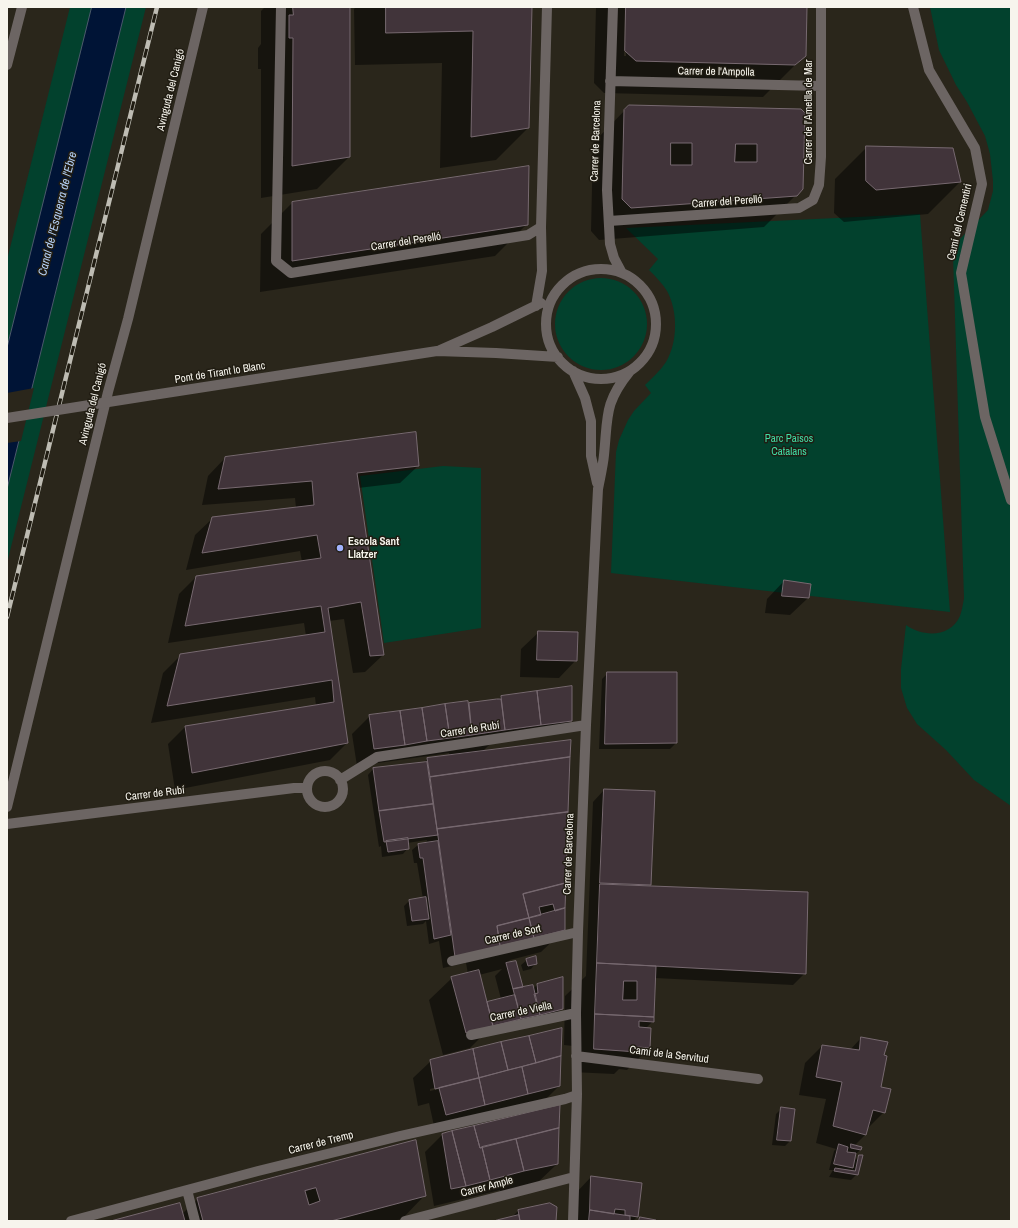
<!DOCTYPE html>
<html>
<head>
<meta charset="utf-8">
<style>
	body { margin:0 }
	#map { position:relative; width:1018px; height:1228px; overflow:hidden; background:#2a261b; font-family:"Archivo Narrow",sans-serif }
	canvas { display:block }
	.frame { position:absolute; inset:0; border:8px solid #f7f5ed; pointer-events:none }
</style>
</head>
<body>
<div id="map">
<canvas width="1018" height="1228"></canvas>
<div class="frame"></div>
</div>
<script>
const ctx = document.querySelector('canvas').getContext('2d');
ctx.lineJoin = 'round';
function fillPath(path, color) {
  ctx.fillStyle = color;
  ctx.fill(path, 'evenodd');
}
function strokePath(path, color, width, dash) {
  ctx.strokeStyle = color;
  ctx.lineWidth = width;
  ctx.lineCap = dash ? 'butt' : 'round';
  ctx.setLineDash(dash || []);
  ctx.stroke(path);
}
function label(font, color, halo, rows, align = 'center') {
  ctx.font = font + ' "Archivo Narrow",sans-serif';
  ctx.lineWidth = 3;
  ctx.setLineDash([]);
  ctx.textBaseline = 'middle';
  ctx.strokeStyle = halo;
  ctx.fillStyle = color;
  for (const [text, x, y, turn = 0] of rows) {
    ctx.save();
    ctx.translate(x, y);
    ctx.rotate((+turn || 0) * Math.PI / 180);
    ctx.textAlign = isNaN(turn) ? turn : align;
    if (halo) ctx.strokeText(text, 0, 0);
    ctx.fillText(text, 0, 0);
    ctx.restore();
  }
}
fillPath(new Path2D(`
	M70,7H92L7,348V260Z
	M126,7H146L7,563V489Z
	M930,7H1011V806L974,780L946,750L917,724L907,708L901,688V669L906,625C923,637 950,638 960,616C962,610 963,604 964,598L953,255L955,247L960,239L988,210L993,191V181L990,154L985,136L967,102L956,85L939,50Z
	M920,214L950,612L611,573L616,452L619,440L628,420L634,411L651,393L645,385C652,378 660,371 666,362C678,342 678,311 667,291C662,283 656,277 649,270L658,259L626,228Z
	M555 324a46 46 0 1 1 92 0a46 46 0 1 1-92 0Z
	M443,466L481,468V628L384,643L360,476Z`), '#02412d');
const water = new Path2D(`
	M92,7H126L7,489V348Z`);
fillPath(water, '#001436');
strokePath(water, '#4a586d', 1);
fillPath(new Path2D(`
	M34,388L21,441L7,443V393Z`), '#2a261b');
fillPath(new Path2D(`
	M265,7H349V157L317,189L261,198V69H258V48L261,44V11Z
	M356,7H531L528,128L496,160L440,168L442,63L355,65L354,9Z
	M596,7H625L624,56H626L627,7H806L805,55L763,97L604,93L594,83Z
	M629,106L801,110L802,189L764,227L599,240L591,231L593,143Z
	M867,147L960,182L928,214L844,222L834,213L835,179Z
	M293,202L527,224L495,256L260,292L261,234Z
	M225,458L418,466L400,483L358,488L383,655L365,672L353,673L344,619L329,621L347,743L330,760L175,790L168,744L185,727L316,706L315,697L151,723L163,673L181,655L306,636L304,623L168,643L179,594L197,576L302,562L300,551L186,570L195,535L213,518L296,508L295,498L202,505L208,476Z
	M784,581L809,584L808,598L790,615L765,613L767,599Z
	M539,632L576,660L559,678L520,677L521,649Z
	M608,673L676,743L670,749H599L602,679Z
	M501,697L571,721L559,732L492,742L482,752L570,741L564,930L541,952L510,960L506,965L515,962L519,989H533L537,985L562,978V1008L550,1020L487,1031L470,1048L443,1055L429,1000L452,978L468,974L466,963L443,968L439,941L429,944L426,921L423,924L407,926L404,906L409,901L423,899L417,863H414L412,850L418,845L426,843L427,840L407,843L408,848L403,854L382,857L381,846L379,847L368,775L373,769L424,763L427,759L450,756L449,753L357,766L352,734L370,716L498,700ZM502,969L495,976L501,999L486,1003L479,975Z
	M604,790L650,884L648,887L805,973L793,985L655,978L653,1021L646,1028L650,1047L627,1070L619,1069L614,1074L572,1072L573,1046L564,1045L565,996L586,976L593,802Z
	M527,960L536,963L531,969L523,971L521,965Z
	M561,1029L559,1086L542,1103L434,1126L429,1103L418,1106L413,1078L431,1061ZM459,1082V1084L430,1091V1089Z
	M861,1038L883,1056L880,1088L884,1112L867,1129L865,1135L854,1146L860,1147V1150L854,1156L853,1162L859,1156L857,1174L851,1180L829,1177L833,1170H829L834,1151L836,1149L816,1143L826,1099L799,1095L805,1063L822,1046L850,1050Z
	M559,1106L557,1164L534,1186L501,1194L500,1190L434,1206L425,1152L442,1135Z
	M782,1108L790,1141L785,1146L772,1145L776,1114Z
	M415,1141L424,1196L402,1219L392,1221H115L182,1214L198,1199Z
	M591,1177L637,1217L633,1221H573L574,1195Z
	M550,1204L555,1221H498L511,1218L518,1211Z`), '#0007');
const building = new Path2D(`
	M293,7H350V157L292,166L293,38H289V15H293Z
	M386,7H532L529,128L471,137L473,31L386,33Z
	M626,7H807L806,56L795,65L636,61L625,51Z
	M629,105L801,109L805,113L803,189L797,196L631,208L622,199L624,110ZM671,143H692V165H671ZM736,144H757V162H735Z
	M866,146L953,148L961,182L876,190L866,181Z
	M529,166L528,225L292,261V202Z
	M416,432L419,466L357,473L384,655L370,656L361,602L328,608L348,743L192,773L185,726L334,702L332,680L167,706L180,654L325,632L321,606L185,626L196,576L321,558L317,535L202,553L212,517L314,505L312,481L218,489L225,457Z
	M784,580L811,584L809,598L782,596Z
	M538,631L578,632L577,661L537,660Z
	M607,672H677V743L605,744Z
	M572,686V721L541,725L537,691Z
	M537,691L541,725L505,730L501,696Z
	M497,699H501L505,730L472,735L469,703Z
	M468,701L472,735L450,738L445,704Z
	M445,704L450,738L427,741L422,708Z
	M422,708L427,741L405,745L400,711Z
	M400,711L405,745L374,749L369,715Z
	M571,740L570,757L430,777L427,758Z
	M570,757L568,812L437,829L430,777Z
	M427,762L433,804L379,811L373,768Z
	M604,789L655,791L651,885L600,883Z
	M433,804L438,835L384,842L379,811Z
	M568,812L566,883L523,894L529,918L497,926L500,946L455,957L437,829Z
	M408,838L409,849L388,852L386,841Z
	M438,841L451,935L434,939L423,858H420L418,844Z
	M566,883L565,908L555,911L553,904L539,907L541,915L529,918L523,894Z
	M600,884L808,892L806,974L597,963Z
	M426,897L429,919L412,921L409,900Z
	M565,908V930L534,938L529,918Z
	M529,918L534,938L500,946L497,926Z
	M536,956L537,964L528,966L526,959Z
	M516,961L523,987L513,989L506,963Z
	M597,963L656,966L654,1017L595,1014ZM624,981H637V1000H623Z
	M479,970L493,1026L466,1033L451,977Z
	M563,977V1009L540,1015L534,994L538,993L537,984Z
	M533,985L540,1015L521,1019L513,989Z
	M515,995L521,1019L493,1026L487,1002Z
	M595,1014L654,1017V1022L639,1021V1027L651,1028L650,1048L638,1047V1052L594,1049Z
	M562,1028L561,1056L536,1063L529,1036Z
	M529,1036L536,1063L508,1070L501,1042Z
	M861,1037L888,1042L884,1055L887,1056L881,1087L891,1089L885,1113L873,1110L866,1135L833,1126L842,1082L816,1077L822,1045L859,1050Z
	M501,1042L508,1070L479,1078L473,1049Z
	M473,1049L479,1078L435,1089L430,1060Z
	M561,1056L560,1086L528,1094L522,1067Z
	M522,1067L528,1094L485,1105L479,1078Z
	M479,1078L485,1105L446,1115L439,1088Z
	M560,1105L559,1128L480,1148L474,1126Z
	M781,1107L795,1109L791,1141L777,1140Z
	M474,1126L480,1148L482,1147L490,1180L466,1186L452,1131Z
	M559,1128L558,1164L524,1171L516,1139Z
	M452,1131L466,1186L451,1189L442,1134Z
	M516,1139L524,1171L490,1180L482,1147Z
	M416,1140L426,1196L331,1221H203L197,1198ZM316,1188L320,1201L309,1205L305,1191Z
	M839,1144L848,1147L847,1152L856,1153L853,1168L834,1164Z
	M851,1144L862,1147L861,1150L851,1148Z
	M859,1155H863L858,1175L834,1171L835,1168L855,1171Z
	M591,1176L642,1183L638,1217L625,1215V1210L615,1209L614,1214L590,1210Z
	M180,1203L185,1221H111Z
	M550,1203L557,1207L556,1221H520L518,1210Z
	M590,1210L630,1216V1221H589Z
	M519,1215L520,1221H494L497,1220Z
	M640,1217L656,1220V1221H639Z`);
fillPath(building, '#41343a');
strokePath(building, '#776970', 1);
strokePath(new Path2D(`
	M281,7L276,261L291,273L528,235L541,227
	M613,7L607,190L610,244L614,258L622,273
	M913,7L929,70L975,148L982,184L961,273L985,417L1011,500
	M7,65L22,7
	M610,81L821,86
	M609,221L799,208L813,200L819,185L821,157V7
	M546 324a55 55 0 1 1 110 0a55 55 0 1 1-110 0Z
	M536,306L542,271L541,227L547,7
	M440,350L492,327L541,303
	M573,371L585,398L591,421V456L597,483
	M153,395L437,351L496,353L558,357
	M307 789a18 18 0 1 1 36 0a18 18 0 1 1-36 0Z
	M340,780L377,757L586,725
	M7,807L108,392L128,319L203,7
	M7,824L294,788H307
	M452,961L578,932
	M471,1035L576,1013
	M576,1056L758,1079
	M187,1190L195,1221
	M71,1221L258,1171L400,1136L565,1099L577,1095
	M405,1221L574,1177
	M573,1221L577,1095L576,1013L578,932L586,725L598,489C600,478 603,466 604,455C608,416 604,403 630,371`), '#6c6563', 10);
const rail = new Path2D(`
	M7,617L157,7`);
strokePath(rail, '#bebcb3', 4.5);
strokePath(rail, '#201c12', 3, [9]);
strokePath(new Path2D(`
	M7,418L153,395`), '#6c6563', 10);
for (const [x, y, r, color] of [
	[340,548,4,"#a2b2fd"]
]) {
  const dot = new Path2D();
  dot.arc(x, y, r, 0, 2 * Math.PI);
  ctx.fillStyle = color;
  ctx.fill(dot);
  strokePath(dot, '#201c12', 1.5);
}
label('11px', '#f7f5ed', '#201c12', [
	["Carrer de l'Ampolla",716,72,1],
	["Avinguda del Canigó",171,90,-76],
	["Carrer de l'Ametlla de Mar",809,112,-90],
	["Carrer de Barcelona",596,141,-88],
	["Carrer del Perelló",727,202,-4],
	["Camí del Cementiri",960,222,-77],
	["Carrer del Perelló",406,242,-9],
	["Pont de Tirant lo Blanc",220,373,-9],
	["Avinguda del Canigó",93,404,-76],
	["Carrer de Rubí",470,730,-9],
	["Carrer de Rubí",155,794,-7],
	["Carrer de Barcelona",569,854,-88],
	["Carrer de Sort",513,935,-13],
	["Carrer de Viella",521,1012,-12],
	["Camí de la Servitud",669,1055,7],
	["Carrer de Tremp",321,1143,-14],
	["Carrer Ample",487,1187,-15]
]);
label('11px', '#41dfa7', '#201c12', [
	["Parc Països",789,439],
	["Catalans",789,452]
]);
label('bold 11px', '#f7f5ed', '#201c12', [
	["Escola Sant",348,542],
	["Llatzer",348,555]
], 'left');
label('italic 12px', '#b4d0f6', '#201c12', [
	["Canal de l'Esquerra de l'Ebre",58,214,-76]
]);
</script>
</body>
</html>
